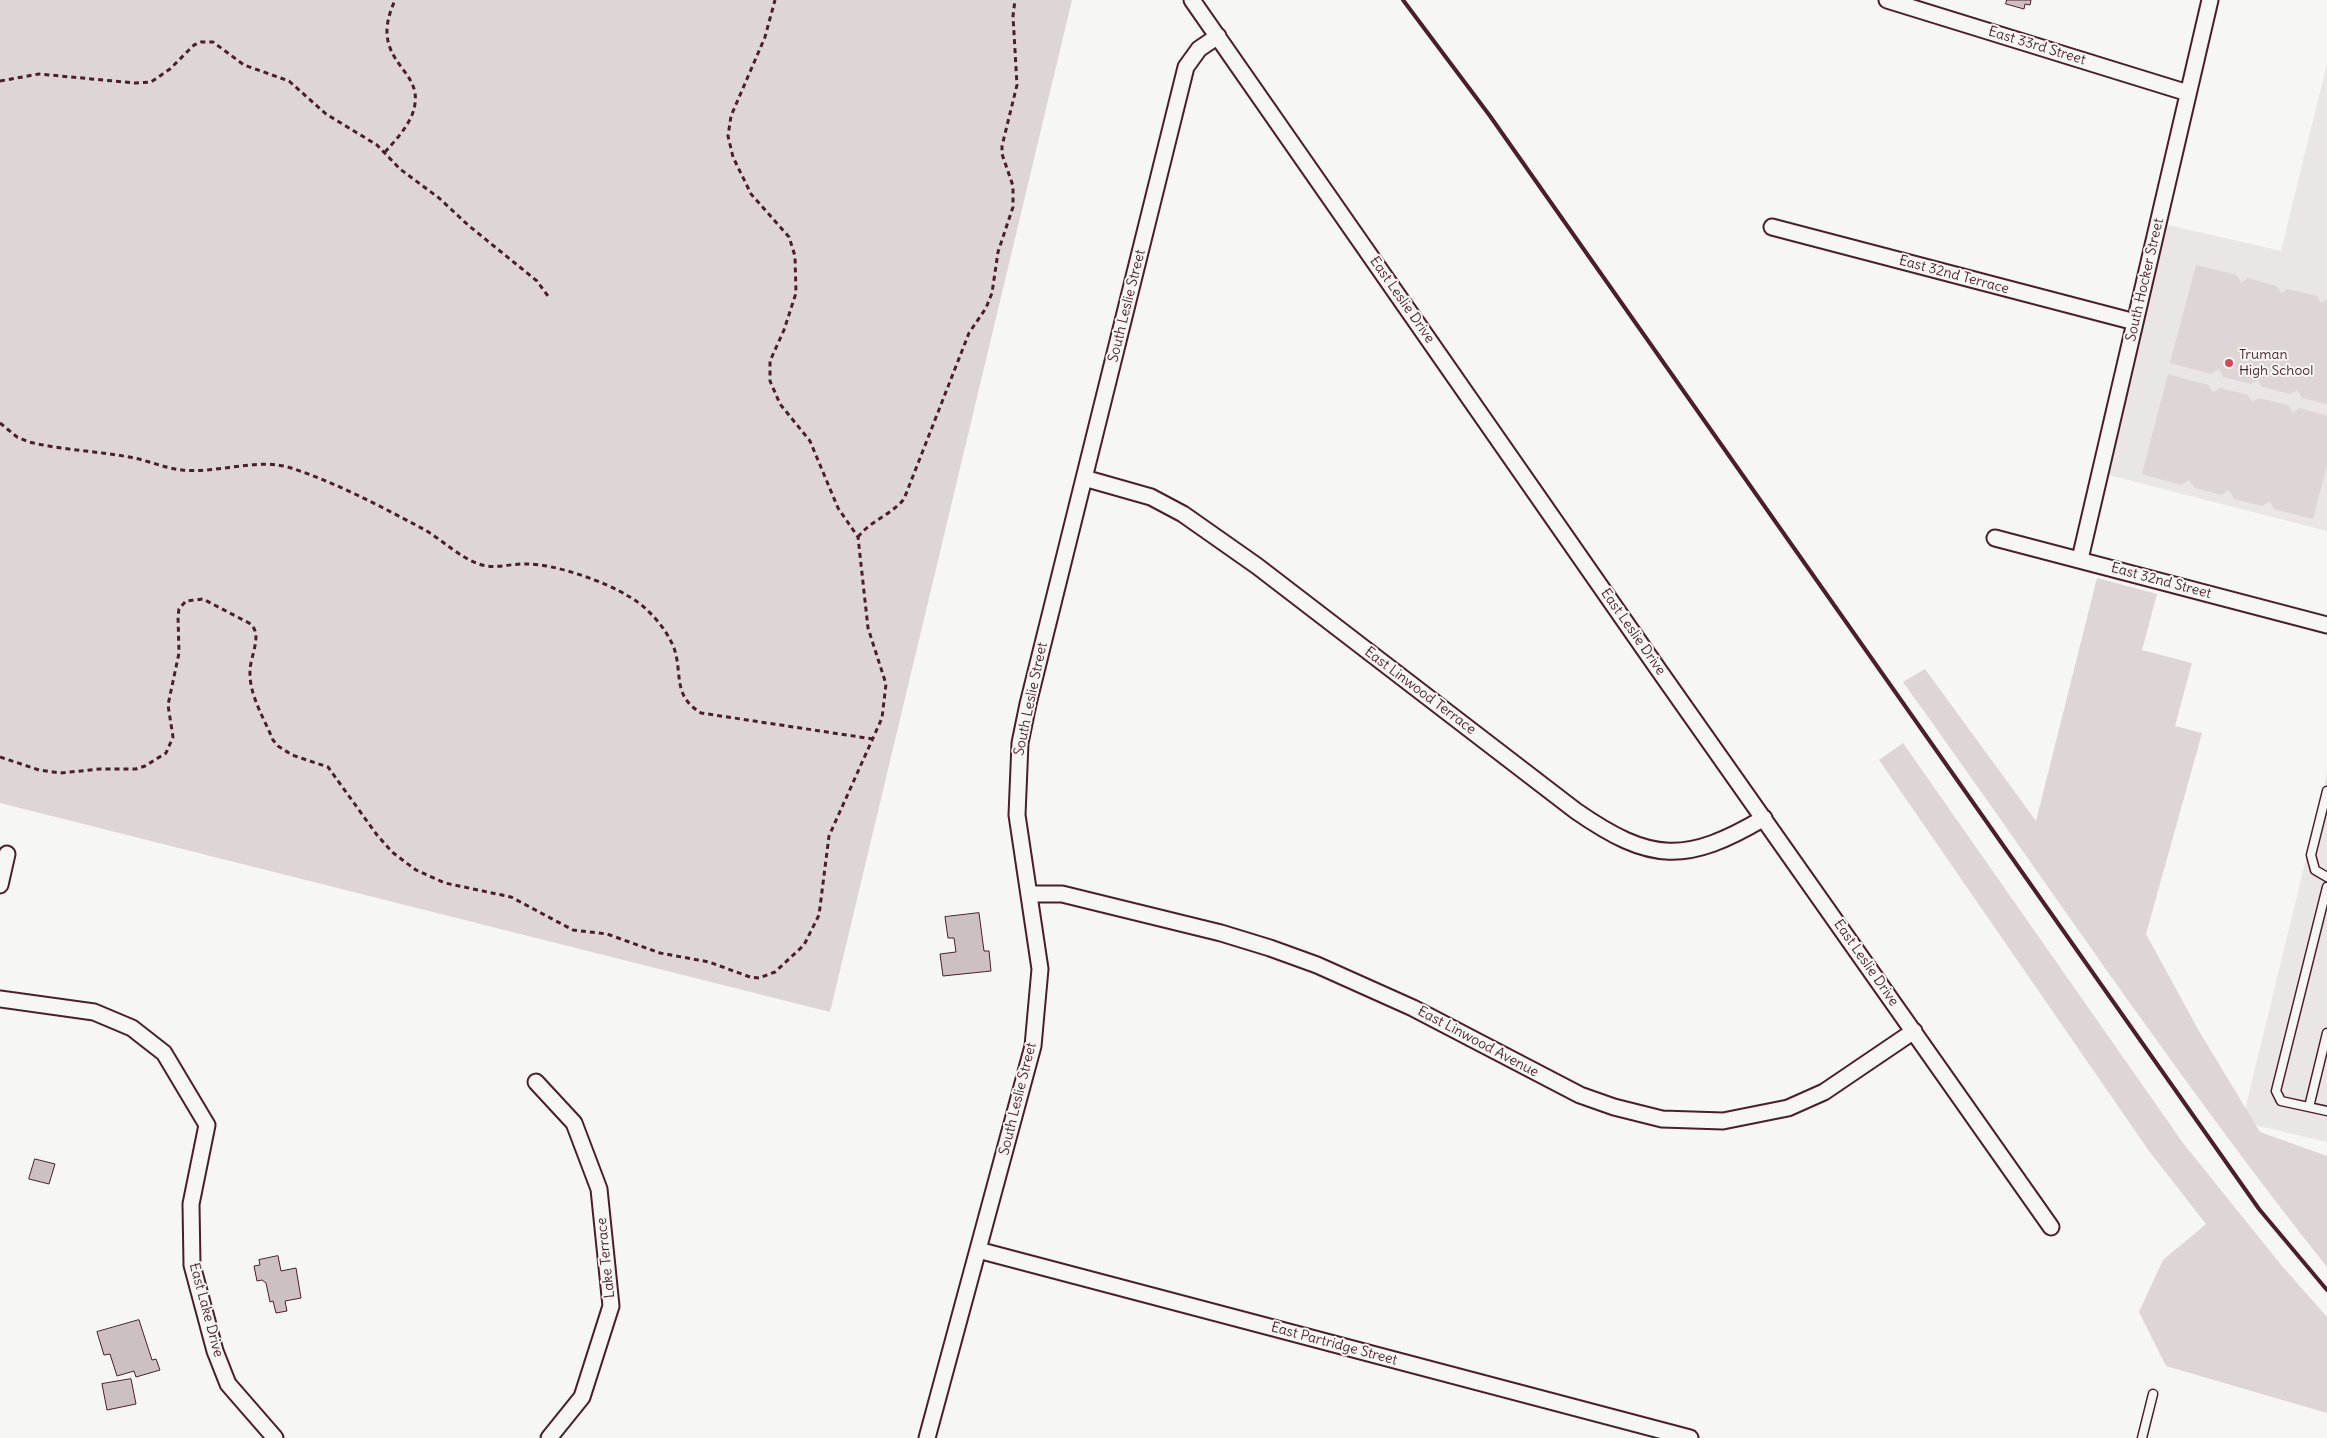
<!DOCTYPE html>
<html>
<head>
<meta charset="utf-8">
<style>
	body { margin:0 }
	canvas { display:block; background:#f6f6f2 }
</style>
</head>
<body>
<canvas width="2327" height="1438"></canvas>
<script>
const ctx = document.querySelector('canvas').getContext('2d');
ctx.lineJoin = 'round';
function fillPath(path, color) {
  ctx.fillStyle = color;
  ctx.fill(path, 'evenodd');
}
function strokePath(path, color, width, dash) {
  ctx.strokeStyle = color;
  ctx.lineWidth = width;
  ctx.lineCap = dash ? 'butt' : 'round';
  ctx.setLineDash(dash || []);
  ctx.stroke(path);
}
function label(font, color, halo, rows, align = 'center') {
  ctx.font = font + ' Delius,sans-serif';
  ctx.lineWidth = 4;
  ctx.setLineDash([]);
  ctx.textBaseline = 'middle';
  ctx.strokeStyle = halo;
  ctx.fillStyle = color;
  for (const [text, x, y, turn = 0] of rows) {
    ctx.save();
    ctx.translate(x, y);
    ctx.rotate((+turn || 0) * Math.PI / 180);
    ctx.textAlign = isNaN(turn) ? turn : align;
    if (halo) ctx.strokeText(text, 0, 0);
    ctx.fillText(text, 0, 0);
    ctx.restore();
  }
}
fillPath(new Path2D(`
	M2327,64V531L2105,474L2164,224L2281,251Z
	M2327,773V1142L2242,1122Z`), '#e9e6e3');
fillPath(new Path2D(`
	M0,0H1072L830,1012L0,803Z
	M2196,265L2237,275L2241,283L2248,278L2277,286L2281,293L2288,289L2317,296L2321,303L2327,299V404L2302,398L2297,390L2290,394L2262,387L2258,380L2251,384L2223,377L2219,369L2211,374L2170,363Z
	M2168,374L2208,385L2213,392L2220,388L2248,395L2252,402L2259,398L2288,405L2293,413L2299,408L2327,416V465L2313,519L2274,509L2270,501L2262,506L2234,499L2229,490L2221,495L2195,488L2189,480L2181,485L2142,474Z
	M2097,578L2157,594L2142,650L2192,663L2175,726L2202,733L2146,934L2199,1031L2260,1132L2327,1156V1267C2177,1078 2044,878 1903,682L1925,669L2036,821Z
	M1903,743L2183,1143L2282,1266L2327,1317V1413L2166,1366L2139,1312L2163,1260L2206,1224L2149,1151L1879,760Z`), '#ddd6d5');
const building = new Path2D(`
	M2007,0H2031L2030,5L2025,4L2024,9L2006,4Z
	M979,913L984,951H989L991,971L943,976L940,954L956,952L954,938H948L945,917Z
	M35,1159L55,1164L49,1184L29,1179Z
	M278,1256L281,1271L296,1268L301,1298L285,1301L287,1311L276,1313L273,1301L270,1302L266,1283L262,1280L257,1281L254,1266L260,1265L259,1260Z
	M139,1320L152,1360L156,1359L160,1370L136,1377L134,1371L117,1376L110,1354L104,1355L97,1332Z
	M131,1379L136,1404L107,1410L102,1384Z`);
fillPath(building, '#ccc1c0');
strokePath(building, '#4a1f2b', 1);
const lane = new Path2D(`
	M2327,791L2311,855L2315,870L2327,877
	M2327,887L2276,1091L2281,1101L2327,1111
	M2309,1107L2327,1033
	M2142,1438L2153,1394`);
const street = new Path2D(`
	M1192,0L1658,669L2051,1227
	M1887,0L2188,93
	M1772,227L2135,322
	M1084,478L1151,497L1183,514L1257,566L1576,811C1651,863 1686,864 1764,818
	M1995,538L2327,625
	M2080,559L2210,0
	M0,885L7,854
	M1029,894H1062L1221,933L1270,948L1317,965L1413,1008L1580,1095L1614,1107L1662,1119L1723,1121L1788,1108L1824,1092L1914,1031
	M0,999L94,1012L132,1028L164,1053L207,1125L191,1204L192,1265L215,1351L228,1384L275,1438
	M536,1082L574,1123L599,1189L611,1306L582,1397L549,1438
	M978,1250L1690,1438
	M927,1438L1033,1046L1040,969L1017,815L1020,743L1028,704L1186,67L1199,49L1218,36`);
strokePath(lane, '#4a1f2b', 11);
strokePath(street, '#4a1f2b', 19);
strokePath(new Path2D(`
	M0,81L39,74L135,83L151,82L170,69L194,45L201,42H213L244,65L289,81L326,114L377,145L400,169L439,198L468,225L537,281L548,296
	M385,152C395,141 406,129 412,115C425,81 397,71 389,45C384,29 389,14 395,0
	M0,423L17,437L29,442C62,450 96,451 129,457C147,460 164,468 182,470C217,474 258,457 291,468C335,482 384,508 425,530C444,541 461,559 482,565C497,569 513,563 528,564C555,564 606,582 628,596C647,606 666,628 674,648C683,675 672,695 701,713L873,739
	M858,537C870,521 891,515 904,499L969,333L986,308L992,293L998,252L1013,207V186L1002,154V146L1017,85L1013,16L1015,0
	M0,757L39,770L60,773L100,769H136L145,766L166,753L173,737L168,705L179,653L178,616L179,609L186,601L203,599L249,623C264,633 250,656 250,671C249,695 264,718 273,740L278,746L292,755L328,767L377,835L392,852L416,870L445,883L511,897L573,930L607,934L660,953L709,962L750,977L759,978L775,972L804,945L819,915L829,836L882,718L886,684L868,628L858,537L838,508L810,441L780,404L770,381V361L784,330L796,293L795,256L789,237L751,194L733,157L728,136L731,116L765,37L775,0`), '#4a1f2b', 3, [5, 4]);
strokePath(lane, '#f6f6f2', 8);
strokePath(street, '#f6f6f2', 15);
strokePath(new Path2D(`
	M1403,0L1490,116L2259,1209L2327,1290`), '#4a1f2b', 4);
for (const [x, y, r, color] of [
	[2229,363,5,"#d1495b"]
]) {
  const dot = new Path2D();
  dot.arc(x, y, r, 0, 2 * Math.PI);
  ctx.fillStyle = color;
  ctx.fill(dot);
  strokePath(dot, '#f6f6f2', 2);
}
label('14px', '#4a1f2b', '#f6f6f2', [
	["East 33rd Street",2037,46,17],
	["East 32nd Terrace",1954,275,15],
	["South Hocker Street",2145,280,-77],
	["East Leslie Drive",1402,300,55],
	["South Leslie Street",1127,306,-76],
	["East 32nd Street",2161,581,15],
	["East Leslie Drive",1633,632,55],
	["East Linwood Terrace",1420,691,37],
	["South Leslie Street",1031,699,-78],
	["East Leslie Drive",1866,963,55],
	["East Linwood Avenue",1478,1042,28],
	["South Leslie Street",1018,1099,-76],
	["Lake Terrace",606,1258,-96],
	["East Lake Drive",206,1310,75],
	["East Partridge Street",1334,1344,15]
]);
label('14px', '#4a1f2b', '#f6f6f2', [
	["Truman",2239,355],
	["High School",2239,371]
], 'left');
</script>
</body>
</html>
